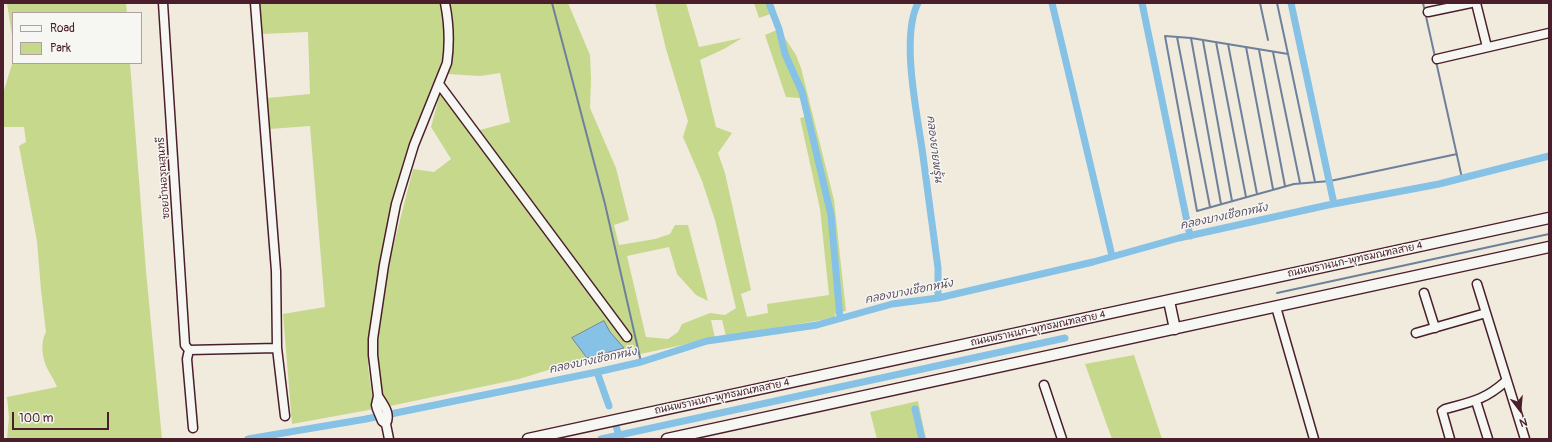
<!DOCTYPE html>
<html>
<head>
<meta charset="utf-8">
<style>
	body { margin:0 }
	#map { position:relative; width:1552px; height:442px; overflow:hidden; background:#f1ebde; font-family:Pangolin,sans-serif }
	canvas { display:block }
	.frame { position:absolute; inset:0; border:4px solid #4a1f2b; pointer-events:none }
	.legend { position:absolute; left:12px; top:12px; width:130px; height:52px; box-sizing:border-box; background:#f6f6f2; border:1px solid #b1a0a2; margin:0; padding:5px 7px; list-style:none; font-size:12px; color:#4a1f2b }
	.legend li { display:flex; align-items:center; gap:8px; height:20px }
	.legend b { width:20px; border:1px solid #b1a0a2 }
	.north { position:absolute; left:1500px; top:390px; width:40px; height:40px; -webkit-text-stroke:3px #f6f6f2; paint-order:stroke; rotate:164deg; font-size:11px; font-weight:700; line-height:16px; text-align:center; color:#4a1f2b }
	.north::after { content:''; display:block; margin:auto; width:14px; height:18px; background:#4a1f2b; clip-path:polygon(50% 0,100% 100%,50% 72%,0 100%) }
	.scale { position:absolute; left:12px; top:412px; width:97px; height:18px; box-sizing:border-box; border:2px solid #4a1f2b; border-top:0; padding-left:5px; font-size:12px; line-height:14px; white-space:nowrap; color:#4a1f2b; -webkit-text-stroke:3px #f6f6f2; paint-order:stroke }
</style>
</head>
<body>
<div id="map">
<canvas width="1552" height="442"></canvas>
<div class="frame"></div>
<ul class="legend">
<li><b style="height:5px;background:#f6f6f2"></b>Road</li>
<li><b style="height:11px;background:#c6d88c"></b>Park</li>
</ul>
<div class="north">N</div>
<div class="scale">100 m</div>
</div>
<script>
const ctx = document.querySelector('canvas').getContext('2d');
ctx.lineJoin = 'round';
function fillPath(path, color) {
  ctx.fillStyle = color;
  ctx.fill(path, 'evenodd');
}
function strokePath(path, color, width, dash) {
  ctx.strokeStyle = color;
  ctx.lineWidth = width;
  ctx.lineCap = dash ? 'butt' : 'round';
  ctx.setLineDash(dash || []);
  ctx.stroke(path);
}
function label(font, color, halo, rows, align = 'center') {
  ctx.font = font + ' Pangolin,"Playpen Sans Thai",sans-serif';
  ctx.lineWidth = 3;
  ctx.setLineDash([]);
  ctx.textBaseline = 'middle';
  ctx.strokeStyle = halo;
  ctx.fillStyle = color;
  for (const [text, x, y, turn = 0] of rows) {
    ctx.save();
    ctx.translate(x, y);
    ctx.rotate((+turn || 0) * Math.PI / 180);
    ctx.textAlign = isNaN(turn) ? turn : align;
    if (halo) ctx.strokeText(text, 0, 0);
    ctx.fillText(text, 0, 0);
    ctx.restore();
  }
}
fillPath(new Path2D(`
	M7,3H126L127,13H13V42Z
	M260,3H568L590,55L591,79L590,108L616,168L629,220L614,225L619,245L655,239L670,234L675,225H688L708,301L696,295L677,274L669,247L627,256L646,337L668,339L678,332L682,324L710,313L725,315L736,308L715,220L702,181L683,137L688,121L666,49L655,3H686L699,47L742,38L724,49L700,60L716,127L732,133L718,153L725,173L751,290L741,294L747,317L768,313L767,304L829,295L820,209L800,118L805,117L800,98L786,97L765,35L779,29L796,55L801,68L834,200L846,311L836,313L834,318L726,336L722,320H711L715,338L631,356L610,332L604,321L572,338L587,358L519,379L390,406L384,399L376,355L378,330L388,267L413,169L434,172L451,159L431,127L439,97L390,215L373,311L368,367L374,409L292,424L283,314L325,307L310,126L270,129L267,98L310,94L308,32L261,34ZM500,73L510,122L480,130L511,174L441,92L448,74L480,76Z
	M754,3H773L776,12L759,18Z
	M13,61V63H130L146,271L162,439H7L9,418L7,397L57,387C55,381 51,376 48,370C42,359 40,342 46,332L41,290L37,241L19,146L26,142L24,127H3L4,90Z
	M1134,355L1162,439H1112L1085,364Z
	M918,401L926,439H877L870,412Z`), '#c6d88c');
const water = new Path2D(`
	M604,321L610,332L624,348L587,358L572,338Z`);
fillPath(water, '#86c1e6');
strokePath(water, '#6e809b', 1);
strokePath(new Path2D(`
	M552,3L605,204L641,362
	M1260,3L1268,40
	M1277,3L1288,54
	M1423,3L1462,178
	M1177,37L1210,207
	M1191,38L1221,204
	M1203,41L1232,201
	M1216,42L1246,197
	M1228,44L1257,194
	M1246,47L1273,189
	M1259,50L1285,186
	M1273,52L1300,183
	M1315,182L1288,54L1191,38L1165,36L1197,211L1294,184L1330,181L1457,154
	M1277,293L1549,234`), '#6e809b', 2);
strokePath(new Path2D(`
	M769,3L779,29L785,54L802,92L831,215L840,318
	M918,3C900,38 918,117 923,156C928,194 933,231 938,268V298
	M1052,3L1112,256
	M1142,3L1190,236
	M1291,3L1334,204
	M597,372L609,406
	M915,409L922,439
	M616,426L620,439
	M248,439L366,419L597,372L641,362L707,341L817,325L892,304L938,298L1093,262L1179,238L1328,205L1439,184L1549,156
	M601,439L1065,338`), '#86c1e6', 7);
const minor = new Path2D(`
	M163,3L185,345L189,350L277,348
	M255,3L276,271L277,348L285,416
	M1476,3L1487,47
	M1428,12L1471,3
	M1437,59L1549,33
	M439,84L627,337
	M1477,284L1525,439
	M1424,293L1435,328
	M1276,307L1314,439
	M1416,333L1486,313
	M189,350L187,359L193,428
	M1044,385L1062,439
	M378,396L373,355V339L384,265L396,204L414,145L447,63C450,42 449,23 445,3
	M1476,401L1488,439
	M386,424C391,414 384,405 378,396L376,405L377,409L382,421L386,424L389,439
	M1450,439L1442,411L1445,409C1471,402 1485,400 1506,381`);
const major = new Path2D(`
	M1169,301L1175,329
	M528,439L1549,218
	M667,439L1549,247`);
strokePath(minor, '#4a1f2b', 11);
strokePath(major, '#4a1f2b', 13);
strokePath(minor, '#f6f6f2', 8);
strokePath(major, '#f6f6f2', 10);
label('10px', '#4a1f2b', '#f6f6f2', [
	["ซอยบ้านอรุณสุนทรี",164,178,-94],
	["ถนนพรานนก-พุทธมณฑลสาย 4",1355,260,-12],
	["ถนนพรานนก-พุทธมณฑลสาย 4",1038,329,-12],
	["ถนนพรานนก-พุทธมณฑลสาย 4",722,397,-12]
]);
label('italic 11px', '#5c5063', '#f6f6f2', [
	["คลองยายพรุ้น",934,149,83],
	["คลองบางเชือกหนัง",1224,217,-12],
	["คลองบางเชือกหนัง",909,292,-11],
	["คลองบางเชือกหนัง",593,361,-12]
]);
</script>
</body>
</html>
